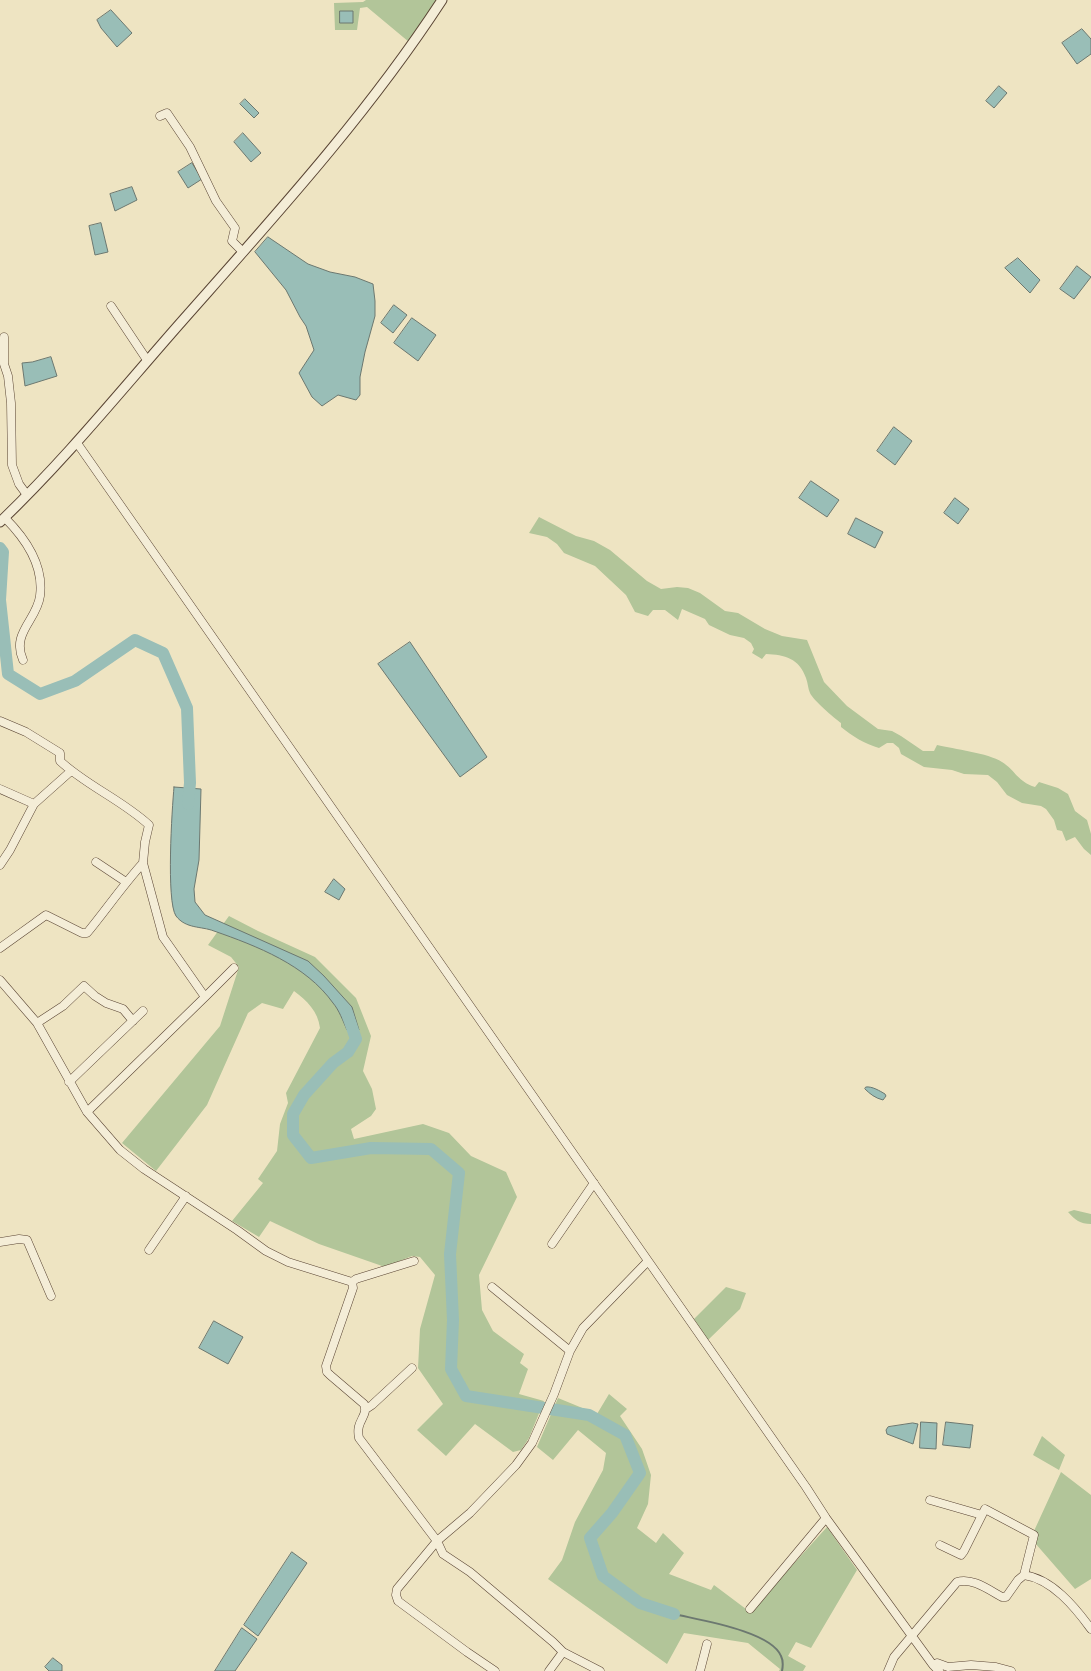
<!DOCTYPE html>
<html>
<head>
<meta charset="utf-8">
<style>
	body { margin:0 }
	canvas { display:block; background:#eee4c2 }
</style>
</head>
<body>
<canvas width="1091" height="1671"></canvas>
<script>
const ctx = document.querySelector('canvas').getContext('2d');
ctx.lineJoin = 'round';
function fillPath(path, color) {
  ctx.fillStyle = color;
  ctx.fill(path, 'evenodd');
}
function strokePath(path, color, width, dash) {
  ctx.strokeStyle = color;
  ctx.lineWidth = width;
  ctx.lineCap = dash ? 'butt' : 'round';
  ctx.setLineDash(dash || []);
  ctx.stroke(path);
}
fillPath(new Path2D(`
	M366,0H437L409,42L367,7L360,8L357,30H335L334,3L363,2Z
	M539,517L576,536L594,541L610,550L647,581L661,589L677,587L688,588L700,593L725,611L738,613L765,629L782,636L807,640L824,682L847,706L878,729L892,731L901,736L923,751H934L937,745C954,749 988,753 1002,762C1015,770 1018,782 1035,787L1039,782L1058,788L1068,794L1075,811L1087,820L1091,834V855L1084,849L1075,837L1066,841L1062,831L1057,830L1054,820L1046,809L1041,806L1022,803L1007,795L997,782L988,775L964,774L952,770L924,767L901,754L899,748L893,743H887L879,748C865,744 852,736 841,727V723C834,718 813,700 810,693C808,689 808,683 806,678C799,658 785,655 766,654L762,659L752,653L754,649L751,643L744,638L730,635L709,625L705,619L682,609L678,620L665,610H653L648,616L635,612L626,595L595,566L564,553L557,544L547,537L529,533Z
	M229,916L258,931L315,957L356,998L371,1036L363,1071L372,1089L376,1109L371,1116L351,1129L354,1139L423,1124L449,1133L471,1156L506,1172L517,1197L479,1275L482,1310L493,1331L524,1354L520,1363L528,1369L519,1394L544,1401L529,1438L521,1450L513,1452L475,1424L446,1456L417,1430L443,1404L418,1368L420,1329L435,1275L420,1257L412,1256L385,1267L319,1244L270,1221L259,1237L232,1221L263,1183L258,1179L277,1151L280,1124L288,1103L286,1093L320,1028C318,1011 307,1001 294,991L283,1009L262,1003L248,1013L207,1105L156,1171L122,1143L220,1026L239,967L231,957L208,945Z
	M1074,1210L1091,1214V1224C1080,1224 1075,1220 1068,1212Z
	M726,1287L746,1293L740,1309L708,1340L694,1319Z
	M609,1394L627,1409L620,1416L642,1449L651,1475L648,1504L637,1528L656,1543L663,1533L684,1553L669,1574L711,1590L714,1585L750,1612L827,1527L857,1570L811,1648L796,1642L788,1656L806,1666L803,1671H779L780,1669L748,1643L684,1633L667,1664L548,1579L562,1560L575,1522L603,1470L606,1453L578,1430L553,1460L537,1447L558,1398L597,1414Z
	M1042,1436L1065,1455L1059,1470L1033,1455Z
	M1061,1472L1091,1495V1579L1075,1589L1035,1543L1034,1531Z`), '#b2c599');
const water = new Path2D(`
	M111,10L132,33L117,47L101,28L97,20Z
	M340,11H353V23H340Z
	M1082,29L1091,39V54L1077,64L1062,43Z
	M999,86L1007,93L994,108L986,101Z
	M245,99L259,113L254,118L240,104Z
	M243,133L261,153L251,162L234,142Z
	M192,163L202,179L188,188L178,172Z
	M132,187L137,200L115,211L110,194Z
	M101,223L108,252L95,255L89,226Z
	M268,237L308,264L330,272L355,277L373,284L375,301V316L365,352L360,377V395L356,400L338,395L322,406L312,397L299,373L314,350L306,326L300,317L286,290L255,252Z
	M1018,258L1040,280L1030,293L1005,268Z
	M1077,266L1091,277L1074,299L1060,289Z
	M394,305L407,315L393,333L381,323Z
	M412,318L436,335L418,361L394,343Z
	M51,357L57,376L25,386L22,363L32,362Z
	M894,427L912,441L895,465L877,451Z
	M811,481L839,500L827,517L799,498Z
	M955,498L969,509L958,524L944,513Z
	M856,518L883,532L875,548L848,534Z
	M410,642L487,757L460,777L378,664Z
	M174,787L201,789L199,860L194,889L195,902L205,915L308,961L324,976L352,1007L359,1030H347C343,1021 339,1010 333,1003C306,965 257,946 214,931C201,926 186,929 176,916C166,901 172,809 174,787Z
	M334,879L345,889L339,900L325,892Z
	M866,1087C872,1086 880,1091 885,1094L886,1096L883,1100C875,1098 870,1094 865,1089Z
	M214,1321L243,1337L228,1364L199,1348Z
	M921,1422L937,1423L936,1449L920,1448Z
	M946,1422L973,1425L970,1448L943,1445Z
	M913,1423L918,1424L913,1444L887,1434L886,1430L888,1427Z
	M292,1552L307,1563L258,1636L244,1625Z
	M242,1628L257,1639L235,1671H215Z
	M53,1658L62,1665V1671H49L45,1667Z`);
fillPath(water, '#99beb7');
strokePath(water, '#6c7870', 1);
strokePath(new Path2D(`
	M674,1614C699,1620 771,1631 781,1656C783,1660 783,1666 782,1671`), '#6c7870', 2);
strokePath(new Path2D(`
	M0,548L3,552L0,600L8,674L40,694L75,681L135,640L163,653L187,708L190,783L188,804
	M347,1013L356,1039L348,1052L333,1063L304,1095L293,1114V1135L311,1158L371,1148L431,1149L459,1173L450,1254L453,1320L451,1369L466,1396L589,1415L625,1435L640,1473L612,1513L590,1538L603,1576L640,1603L674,1614`), '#99beb7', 12);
const minor = new Path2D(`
	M160,116L167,113L190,147L216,201L235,228L232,241L243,252
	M111,306L147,360
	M4,337V364L8,376L11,403L12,465L19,484L27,495
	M77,443L806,1487L826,1518L933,1665L939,1671
	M5,518C25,538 44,566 40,596C37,620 11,633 23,660
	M0,721L26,732L60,753V761C87,786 122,800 149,825L145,842L143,863L163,937L205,997L87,1112
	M0,789L34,804
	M96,862L126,882
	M0,865L10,850L34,804L71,771
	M0,948L46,915L82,933H87C106,910 123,885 143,863
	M0,980L37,1023L87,1112L120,1150L144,1169L237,1230L266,1251L288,1262L352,1282L353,1288L326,1366L327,1372L330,1375L364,1404C369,1417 355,1420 359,1438L437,1541L443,1554L470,1572L553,1642L563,1652L600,1671
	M205,997L234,968
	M37,1023L63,1006L84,986L95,996L106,1003L123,1009L133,1021
	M69,1082L143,1011
	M0,1242L19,1239L27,1240L51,1296
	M552,1244L594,1183
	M149,1250L186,1196
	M352,1282L356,1279L414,1261
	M492,1287L570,1351
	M366,1409L372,1405L412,1368
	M930,1500L982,1515
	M1024,1575C1052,1579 1075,1607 1091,1629
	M750,1609L826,1518
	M933,1665L937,1663L948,1667L971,1665L996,1667L1011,1671
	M495,1671L467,1652L398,1601L396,1595L397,1589L437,1541L470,1513L516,1465L532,1443L554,1394L570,1351L583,1328L648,1261
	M549,1671L563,1652
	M700,1671L707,1644
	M888,1671L894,1657L957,1582C972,1577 989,1590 1002,1597H1006L1018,1580L1024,1575L1034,1535L985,1509L964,1551L961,1555L940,1545`);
const tertiary = new Path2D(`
	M0,522C66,459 123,388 183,320C274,217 367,115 442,0`);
strokePath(minor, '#5a4534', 9);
strokePath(tertiary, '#5a4534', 11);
strokePath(minor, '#f4edd7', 8);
strokePath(tertiary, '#f4edd7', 9);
</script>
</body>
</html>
